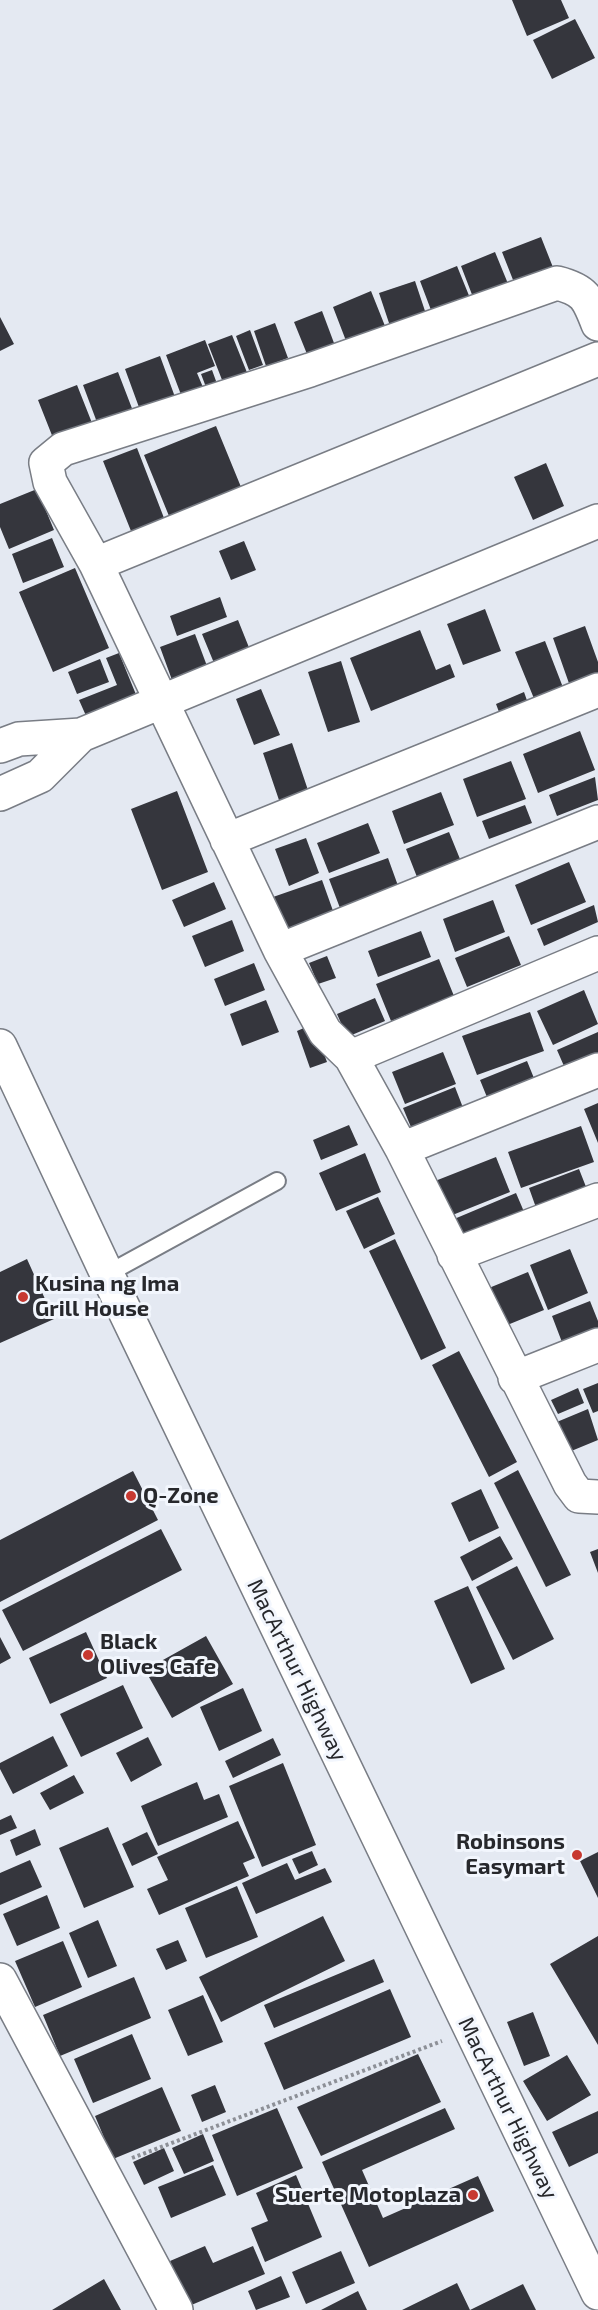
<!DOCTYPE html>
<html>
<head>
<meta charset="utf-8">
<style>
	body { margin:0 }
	canvas { display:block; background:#e4e9f2 }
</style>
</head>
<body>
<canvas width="598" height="2310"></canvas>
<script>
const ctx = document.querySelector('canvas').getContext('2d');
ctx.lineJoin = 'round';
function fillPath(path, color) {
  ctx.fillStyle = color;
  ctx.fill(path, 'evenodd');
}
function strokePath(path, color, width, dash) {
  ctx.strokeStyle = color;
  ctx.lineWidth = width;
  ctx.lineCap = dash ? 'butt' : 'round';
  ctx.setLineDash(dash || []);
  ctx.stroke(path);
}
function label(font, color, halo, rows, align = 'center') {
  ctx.font = font + ' "Exo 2",sans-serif';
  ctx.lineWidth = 6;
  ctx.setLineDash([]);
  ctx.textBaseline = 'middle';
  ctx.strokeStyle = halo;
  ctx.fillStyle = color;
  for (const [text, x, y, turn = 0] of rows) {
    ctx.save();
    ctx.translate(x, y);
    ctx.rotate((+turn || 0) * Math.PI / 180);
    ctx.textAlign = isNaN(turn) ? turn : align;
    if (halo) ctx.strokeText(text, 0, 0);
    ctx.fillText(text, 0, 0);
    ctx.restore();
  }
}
fillPath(new Path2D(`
	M512,0H561L569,18L527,36Z
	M575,19L595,58L552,79L533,40Z
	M541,237L556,275L517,290L502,252Z
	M495,252L511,291L476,305L461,266Z
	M457,266L472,303L434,318L420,281Z
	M415,281L428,320L392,332L379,293Z
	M371,291L387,331L348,346L333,307Z
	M322,311L334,343L307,354L294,322Z
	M0,317L14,344L0,351Z
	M275,323L288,358L266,366L254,331Z
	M250,330L263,365L249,370L236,336Z
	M232,335L248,375L224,385L208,344Z
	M205,340L215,366L197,373L205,392L183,400L166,355Z
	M160,356L175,397L140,410L125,369Z
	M212,370L220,392L209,395L201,374Z
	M118,372L133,411L98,425L83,385Z
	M77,385L94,428L55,443L38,400Z
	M216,426L241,487L169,516L144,455Z
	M137,448L164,518L131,531L103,461Z
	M546,463L564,506L533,520L514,477Z
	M37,489L54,530L9,549L0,527V504Z
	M52,538L64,567L23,583L12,554Z
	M244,541L256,570L231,580L219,551Z
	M75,568L109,648L53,672L19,592Z
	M220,597L227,617L177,636L170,616Z
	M485,609L501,651L463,665L447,624Z
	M238,620L250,650L214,663L202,634Z
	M585,626L598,662V680L571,689L553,638Z
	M420,630L436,670L450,664L455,677L371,711L350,658Z
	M195,634L207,666L172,680L160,647Z
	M545,641L564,690L535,701L515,652Z
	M119,653L137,697L87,718L79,700L117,685L106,658Z
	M100,659L109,682L77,694L68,672Z
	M341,661L360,722L328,732L308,672Z
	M261,689L280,735L254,745L236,699Z
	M524,692L530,709L502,720L496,704Z
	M580,731L595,770L538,793L523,754Z
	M292,743L310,796L281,806L263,753Z
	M511,761L526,799L477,817L463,779Z
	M595,777L598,800L557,816L549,795Z
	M177,791L208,872L162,890L131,809Z
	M441,792L454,825L404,844L392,811Z
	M525,805L532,823L489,839L482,821Z
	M368,823L380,853L329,873L317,843Z
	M449,832L460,859L417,877L406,849Z
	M306,838L319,873L289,886L275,849Z
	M388,858L401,894L343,916L329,879Z
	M569,862L586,902L531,925L515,885Z
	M322,880L337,922L287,939L273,897Z
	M214,882L226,909L184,927L172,900Z
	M493,900L505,932L455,952L443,919Z
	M594,905L598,922L544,946L537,929Z
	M232,920L244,951L205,967L192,936Z
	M421,931L431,957L378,977L368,951Z
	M509,936L521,965L467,987L455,958Z
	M327,956L336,978L318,984L309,963Z
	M439,959L454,996L391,1021L376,984Z
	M254,963L265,990L225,1006L214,979Z
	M584,990L598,1024L553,1045L537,1011Z
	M375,998L385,1021L347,1037L337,1014Z
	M266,1000L279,1032L242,1046L230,1014Z
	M530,1012L544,1051L477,1075L462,1036Z
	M313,1024L327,1062L310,1068L297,1031Z
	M598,1032V1060L567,1073L557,1050Z
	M443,1052L456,1084L405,1104L392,1072Z
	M527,1061L538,1088L491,1107L480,1080Z
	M455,1087L467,1118L416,1139L403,1108Z
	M598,1103V1143L584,1109Z
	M349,1125L358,1145L321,1160L313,1140Z
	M581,1126L594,1162L521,1188L508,1152Z
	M365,1153L381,1192L336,1211L319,1173Z
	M496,1157L510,1192L445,1218L430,1183Z
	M579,1169L590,1197L539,1216L529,1188Z
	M516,1193L528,1221L459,1250L447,1222Z
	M378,1197L395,1234L364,1249L346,1211Z
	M395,1239L446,1348L421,1360L369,1251Z
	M570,1249L588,1293L548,1310L530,1265Z
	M27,1259L54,1319L0,1343V1272Z
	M528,1272L544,1310L500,1328L484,1290Z
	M590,1301L598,1321V1338L565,1350L552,1316Z
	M459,1351L517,1462L489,1477L432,1365Z
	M598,1383V1411L593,1413L583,1389Z
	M578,1388L584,1403L558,1414L551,1400Z
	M588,1409L598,1440L564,1454L552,1424Z
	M518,1470L571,1575L546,1587L494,1483Z
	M133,1471L158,1520L0,1602V1540Z
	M481,1489L499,1528L469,1542L451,1503Z
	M161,1529L182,1570L23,1651L2,1610Z
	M500,1536L513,1559L472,1581L460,1557Z
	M598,1549V1573L590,1552Z
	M517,1566L554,1639L513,1660L476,1587Z
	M468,1586L505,1669L471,1684L434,1601Z
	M86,1632L107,1678L50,1704L29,1658Z
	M206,1636L233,1684L172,1718L145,1670Z
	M0,1637L11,1658L0,1664Z
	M123,1685L143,1728L81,1757L60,1714Z
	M243,1688L262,1731L219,1751L200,1707Z
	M53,1736L68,1766L13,1794L0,1769V1763Z
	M148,1737L162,1765L131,1782L116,1753Z
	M273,1738L281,1755L233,1778L225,1761Z
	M283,1763L316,1845L262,1867L229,1786Z
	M74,1775L84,1793L50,1810L40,1793Z
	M197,1782L204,1800L219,1794L228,1817L158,1846L141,1806Z
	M11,1815L17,1828L0,1835V1820Z
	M238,1821L255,1858L243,1863L249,1876L159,1915L147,1889L168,1880L157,1857Z
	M108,1827L134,1887L84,1908L59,1848Z
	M35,1829L41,1845L16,1856L10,1840Z
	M147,1832L158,1854L132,1866L122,1844Z
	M312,1851L318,1865L299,1874L292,1859Z
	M598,1852V1898L580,1861Z
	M30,1860L42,1887L0,1905V1873Z
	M287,1863L295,1880L325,1868L332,1882L256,1914L242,1883Z
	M237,1886L258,1937L206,1958L185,1908Z
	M47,1895L60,1928L17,1946L3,1914Z
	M323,1916L345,1961L221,2022L199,1977Z
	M98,1920L117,1966L88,1978L69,1933Z
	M598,1936V2045L550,1964Z
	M178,1940L187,1961L166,1970L156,1949Z
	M63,1941L82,1987L35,2007L15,1961Z
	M374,1959L384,1982L274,2028L264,2005Z
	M134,1977L151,2018L60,2056L43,2015Z
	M390,1989L411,2037L284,2090L264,2043Z
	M203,1995L223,2042L188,2056L168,2010Z
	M533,2012L550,2056L524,2066L507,2022Z
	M132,2034L151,2079L93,2103L74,2059Z
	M418,2054L441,2102L321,2156L297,2107Z
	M567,2055L591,2095L547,2121L523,2081Z
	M215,2085L226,2112L202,2122L191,2095Z
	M162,2087L181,2131L113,2159L95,2116Z
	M277,2108L303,2168L237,2196L212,2135Z
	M445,2108L455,2129L362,2170L383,2218L478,2176L494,2211L369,2267L322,2162Z
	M598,2111V2153L569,2167L552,2132Z
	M203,2134L214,2161L184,2174L172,2148Z
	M164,2148L174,2171L144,2185L133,2162Z
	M213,2165L226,2195L171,2218L158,2187Z
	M296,2175L322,2237L265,2262L251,2228L268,2221L256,2193Z
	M205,2246L213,2263L253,2246L265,2274L189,2306L170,2261Z
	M341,2251L355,2283L306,2304L292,2272Z
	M281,2276L290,2297L256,2310L248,2291Z
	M104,2279L121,2310H52Z
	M457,2283L470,2310L523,2284L536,2310H402Z
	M358,2291L367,2310H321Z`), '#35363d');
const lane = new Path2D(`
	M107,1274L277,1181`);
const street = new Path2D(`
	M598,324C588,298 585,290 557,283L310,370L63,449L46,463L50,482L96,564L280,950L325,1032L351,1057L402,1149L570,1484L579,1496L598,1497
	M96,564L598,359
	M0,746L19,739L81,735L598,521
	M0,794L40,776L81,735
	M227,840L598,690
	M280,950L598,822
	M351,1057L598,953
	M402,1149L598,1070
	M454,1255L598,1200
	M515,1378L598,1345
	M0,1980L176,2310`);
const highway = new Path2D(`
	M0,1046L107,1274L598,2293`);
strokePath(lane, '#797d85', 20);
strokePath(street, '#797d85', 36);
strokePath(highway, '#797d85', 36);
strokePath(new Path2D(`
	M132,2158L442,2041`), '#8d9097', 4, [3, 3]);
strokePath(lane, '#fff', 16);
strokePath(street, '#fff', 33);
strokePath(highway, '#fff', 33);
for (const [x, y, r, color] of [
	[23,1297,6,"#c73931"],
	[131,1496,6,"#c73931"],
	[88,1655,6,"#c73931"],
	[577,1855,6,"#c73931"],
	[473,2195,6,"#c73931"]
]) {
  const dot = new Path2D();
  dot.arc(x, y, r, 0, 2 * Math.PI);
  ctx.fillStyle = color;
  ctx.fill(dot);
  strokePath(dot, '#f2f6fd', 2);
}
label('bold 22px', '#27282c', '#f2f6fd', [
	["Kusina ng Ima",35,1284],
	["Grill House",35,1309],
	["Q-Zone",143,1496],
	["Black",100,1642],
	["Olives Cafe",100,1667],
	["Robinsons",565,1842,"right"],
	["Easymart",565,1867,"right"],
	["Suerte Motoplaza",461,2195,"right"]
], 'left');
label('22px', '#27282c', '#f2f6fd', [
	["MacArthur Highway",297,1670,64],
	["MacArthur Highway",508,2108,64]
]);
</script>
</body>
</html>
